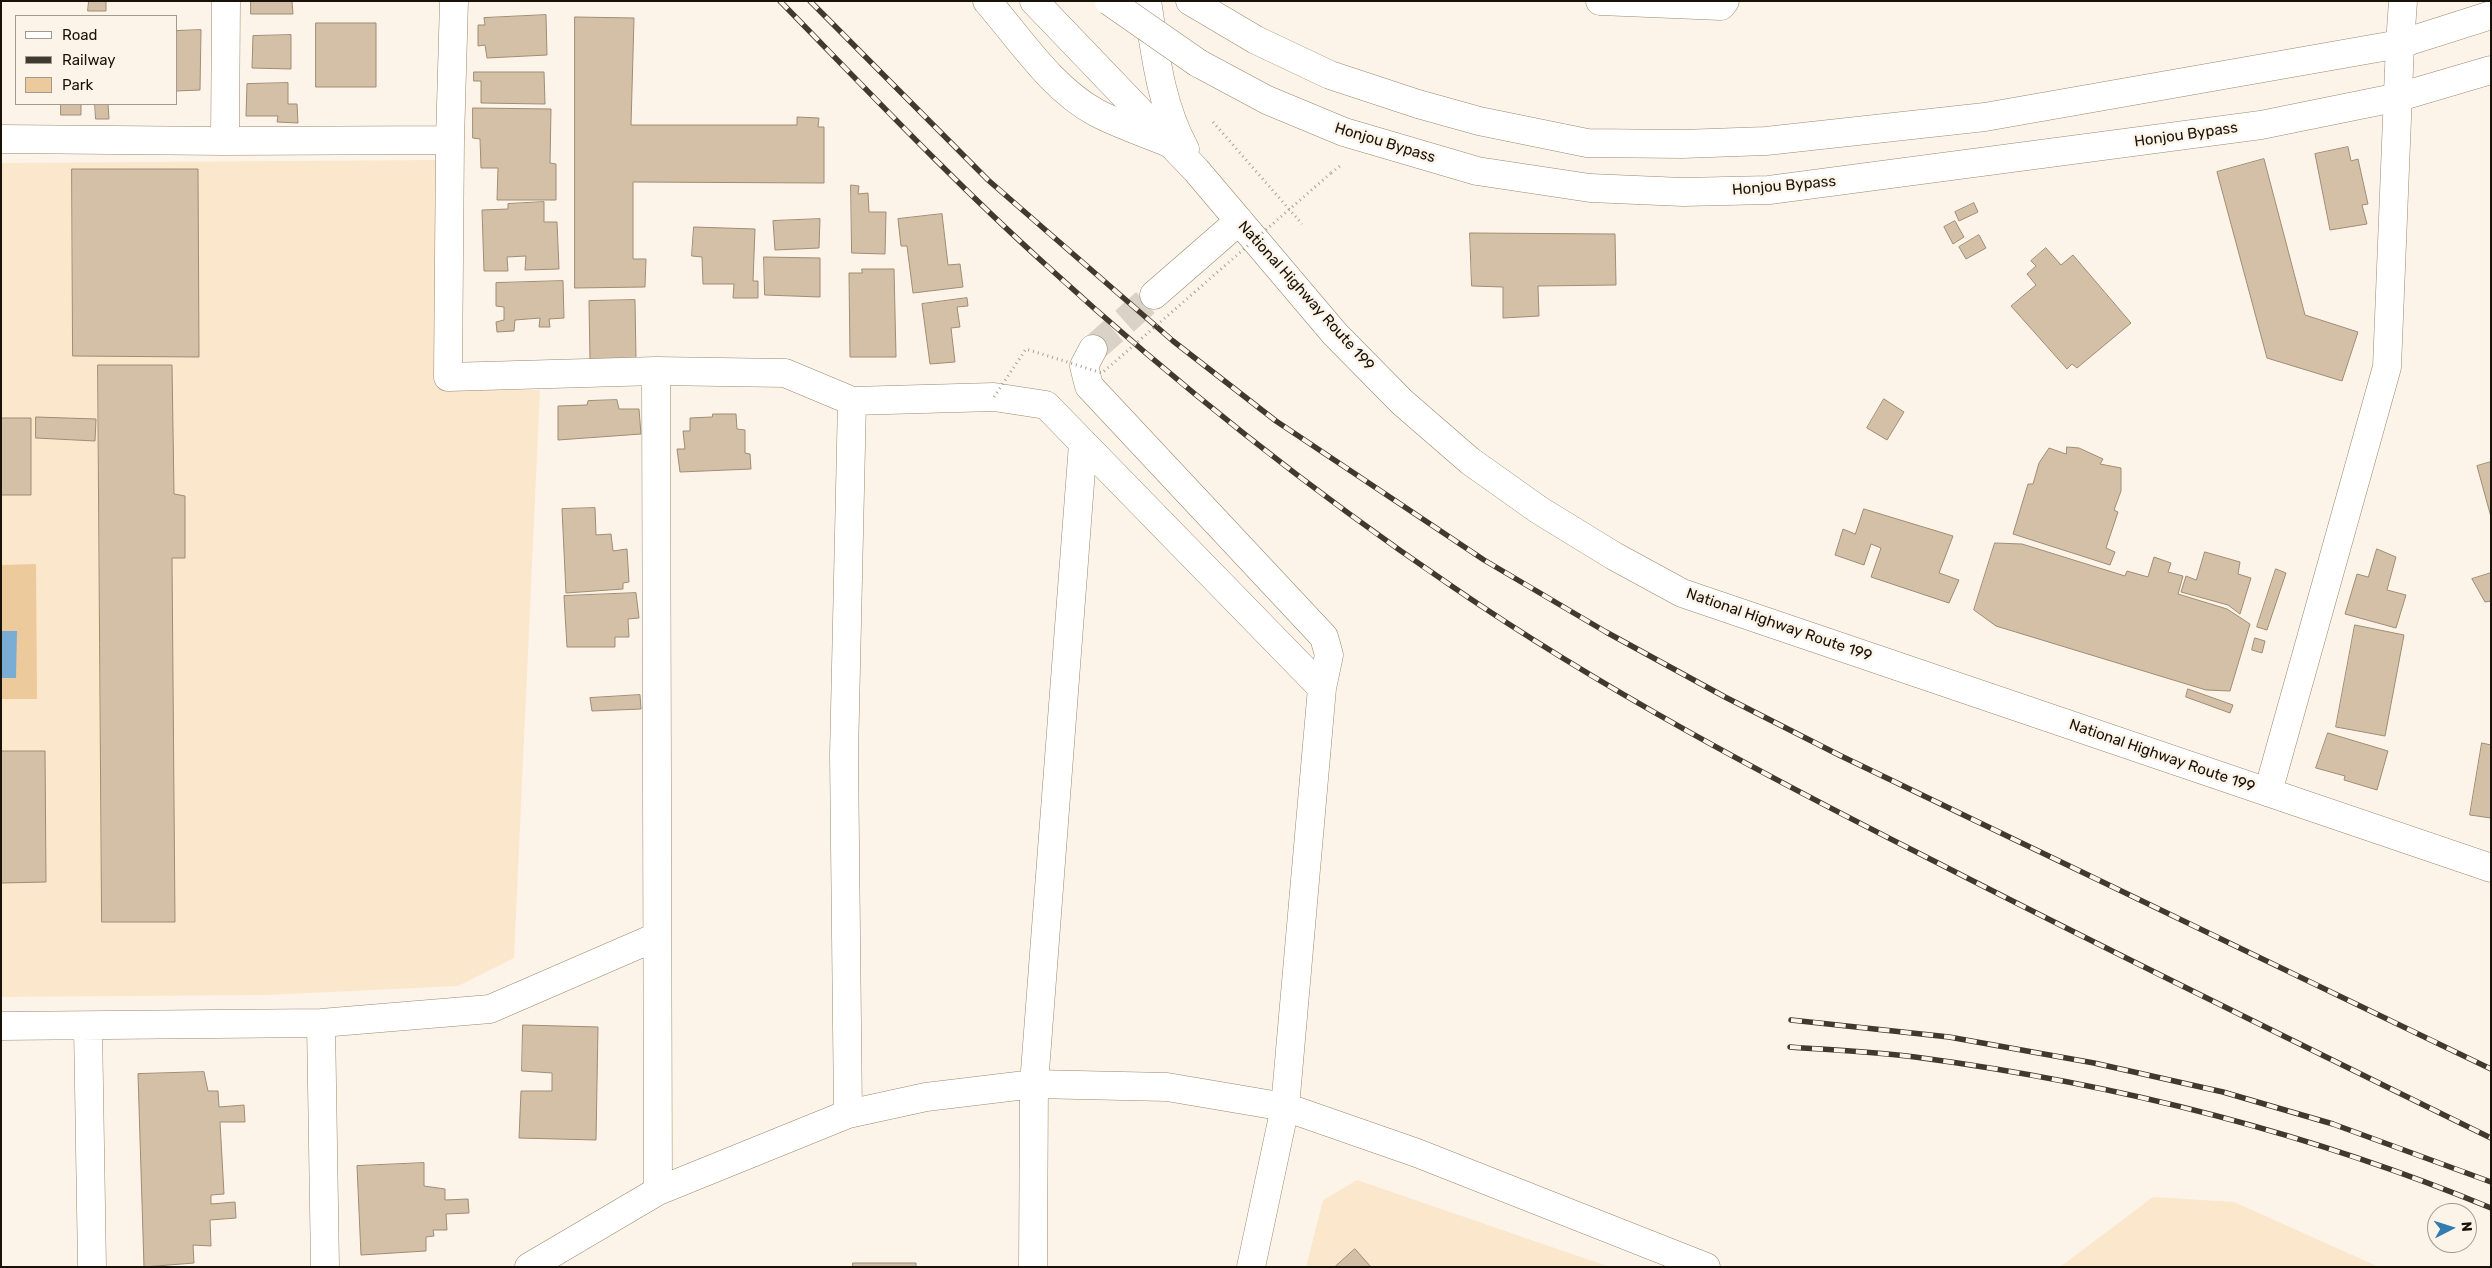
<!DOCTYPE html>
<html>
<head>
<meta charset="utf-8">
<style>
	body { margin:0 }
	#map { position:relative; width:2492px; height:1268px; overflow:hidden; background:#fcf4e9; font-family:Rubik,sans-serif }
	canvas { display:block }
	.frame { position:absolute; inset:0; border:2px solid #191208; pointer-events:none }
	.legend { position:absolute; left:15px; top:15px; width:162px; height:90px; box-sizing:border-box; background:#fcf4e9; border:1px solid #a19a8f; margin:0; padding:6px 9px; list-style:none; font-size:15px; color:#191208 }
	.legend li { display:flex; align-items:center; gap:10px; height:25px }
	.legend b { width:25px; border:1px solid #a19a8f }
	.north { position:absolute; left:2427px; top:1203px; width:50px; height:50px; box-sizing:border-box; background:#fcf4e9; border:1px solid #a19a8f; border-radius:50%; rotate:85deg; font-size:14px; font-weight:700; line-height:20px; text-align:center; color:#191208 }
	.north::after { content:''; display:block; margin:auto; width:18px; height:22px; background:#327cb0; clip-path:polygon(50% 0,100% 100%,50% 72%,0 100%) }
</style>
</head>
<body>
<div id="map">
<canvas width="2492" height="1268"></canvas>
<div class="frame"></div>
<ul class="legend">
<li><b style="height:6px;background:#fff"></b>Road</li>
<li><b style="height:6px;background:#40392f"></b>Railway</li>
<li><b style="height:14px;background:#edca9b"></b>Park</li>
</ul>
<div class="north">N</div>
</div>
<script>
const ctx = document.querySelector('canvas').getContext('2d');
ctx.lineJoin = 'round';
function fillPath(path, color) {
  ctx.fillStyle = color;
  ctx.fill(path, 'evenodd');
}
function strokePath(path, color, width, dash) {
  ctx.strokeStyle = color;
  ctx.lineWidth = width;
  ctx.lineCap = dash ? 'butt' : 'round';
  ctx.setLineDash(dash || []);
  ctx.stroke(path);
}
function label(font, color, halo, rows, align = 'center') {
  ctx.font = font + ' Rubik,sans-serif';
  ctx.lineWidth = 5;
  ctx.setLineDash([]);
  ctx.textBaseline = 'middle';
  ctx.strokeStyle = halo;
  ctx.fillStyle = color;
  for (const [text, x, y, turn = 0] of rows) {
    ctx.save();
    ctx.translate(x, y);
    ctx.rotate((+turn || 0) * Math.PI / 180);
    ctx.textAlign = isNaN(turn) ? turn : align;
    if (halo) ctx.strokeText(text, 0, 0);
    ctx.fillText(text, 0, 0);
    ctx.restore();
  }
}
fillPath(new Path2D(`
	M438,160L444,389L540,390L514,958L458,986L266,995L1,997V163Z
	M1357,1180L1610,1267H1306L1323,1200Z
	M2153,1197L2234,1202L2379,1267H2060Z`), '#fbe7cc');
fillPath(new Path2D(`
	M36,564L37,699H1V565Z`), '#edca9b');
fillPath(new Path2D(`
	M1,631H17L16,678H1Z`), '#7aadd4');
const building = new Path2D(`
	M89,1H106V11H88Z
	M251,1H292L293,14H251Z
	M546,15L547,55L487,58L485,45L478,46V25H485L484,18Z
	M575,17L634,18L631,125H797V117L819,118L818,127H824V183L633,182V259H646L645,287L575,288Z
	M316,23H376V87H316Z
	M201,30L200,90L176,91V31Z
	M291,35V69L252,68L253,36Z
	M474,72H544L545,104L481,103V81H474Z
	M288,83V104H297L298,123L277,122L278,116H246L247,84Z
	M61,104H81V115H61Z
	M95,104H108L109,119H96Z
	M473,108L551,109L550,163L556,164V200H497L498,168H481L480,139L473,138Z
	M2348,147L2351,161L2358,159L2368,204L2362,205L2367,224L2330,230L2315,154Z
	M2264,159L2305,315L2358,332L2342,381L2267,358L2217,172Z
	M72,169H198L199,357L73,356Z
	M851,185L859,186L858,194L868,193L869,212H886L885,254L852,253Z
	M544,202V222H557L559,269L525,270L526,256L507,257L508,271H484L482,210L508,209V204Z
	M1974,203L1978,212L1959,221L1955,212Z
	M942,214L948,265L960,264L963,287L913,293L907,246H901L898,219Z
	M820,219L819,248L775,250L773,221Z
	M1955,221L1964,237L1953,244L1944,227Z
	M694,227L755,229L753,281H758V298H733L734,284H703L702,257L692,256Z
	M1470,233L1615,234L1616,285L1538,286L1539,316L1503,318V287L1472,286Z
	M1979,235L1986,248L1966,259L1959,247Z
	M2046,248L2061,265L2073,255L2131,323L2077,368L2072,364L2067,369L2011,306L2036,285L2027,274L2036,266L2031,261Z
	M764,257L820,258V297L765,295Z
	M862,269H894L896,357H850L849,273H862Z
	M563,281L564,318L549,319L550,327H539L540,318L515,320L514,331L497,332L496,322L504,320V307L496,306V283Z
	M967,298L968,306L957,307L960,327L951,328L955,362L930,364L922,304Z
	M635,300L636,359L590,360L589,301Z
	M98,365H172L174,494L185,496V558H172L175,922H102Z
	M1884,399L1904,412L1887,440L1867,428Z
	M617,400L619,409H639L641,434L558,440V406L587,405L588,401Z
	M713,414H736L737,429L745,430V453L750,454L751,469L680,472L677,449H685L683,431H690V418L712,417Z
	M36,417L96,419L95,441L36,438Z
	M1,418H31V495H1Z
	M2067,447L2079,448L2103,459L2100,464L2121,468V491L2114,510L2118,512L2106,548L2115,552L2110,565L2013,534L2028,484H2033L2039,463L2049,448L2066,454Z
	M2491,462V517L2477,466Z
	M595,508L596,535L611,534L613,551L627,549L629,582L623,583V589L566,593L562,509Z
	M1864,509L1953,536L1939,573L1959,580L1949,603L1871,577L1881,548L1871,544L1864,565L1835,555L1843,529L1855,534Z
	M1995,543L2022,544L2125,576L2127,571L2148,577L2154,557L2171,563L2168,572L2183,576L2178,594L2227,609L2250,624L2230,691L2206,690L1996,626L1974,610Z
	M2377,549L2396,557L2387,590L2406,595L2396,628L2345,614L2357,574L2368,577Z
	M2205,552L2240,562L2238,574L2251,578L2240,614L2228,605L2181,592L2186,576L2196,580Z
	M2276,569L2286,573L2267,630L2257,627Z
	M2491,573V601L2485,602L2472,579Z
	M636,593L639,618L628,619L629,637H615V647H567L564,596Z
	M2355,625L2404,635L2385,736L2336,727Z
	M2255,638L2265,641L2262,653L2252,650Z
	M2188,689L2233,705L2230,713L2186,697Z
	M640,695L641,709L592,711L590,698Z
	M2328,733L2388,751L2377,790L2344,780L2345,776L2316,768Z
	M2482,743L2491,745V818L2470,815Z
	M1,751H45L46,882L1,883Z
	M523,1025L598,1027L596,1140L519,1138L521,1091H552V1073L522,1071Z
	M204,1072L208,1091H218L219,1107L244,1105L245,1122H220L224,1194L211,1195V1204L235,1202L236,1218L210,1220L211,1246L193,1245L194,1263L144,1267L138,1074Z
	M424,1163V1186L445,1189V1200L468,1199L469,1213L446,1214L447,1230H433L434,1236L426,1237V1251L361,1255L357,1166Z
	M1355,1249L1371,1267H1335Z
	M853,1263H916V1267H853Z`);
fillPath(building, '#d4c0a6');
strokePath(building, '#9f8c73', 1);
strokePath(new Path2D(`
	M1093,349L1154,295`), '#dad2c7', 28, [28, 14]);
const minor = new Path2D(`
	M454,1L450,140L448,377L656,371L785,373L852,401L994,397L1046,405L1322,688L1285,1107L1251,1267
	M987,1C1020,39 1052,89 1097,113C1120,125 1145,133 1169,143
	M1600,1L1721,6L1725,1
	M2400,44L2403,1
	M1,139L225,141L450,140
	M225,141L226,1
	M1154,295L1239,221
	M1093,349L1084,366L1089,386L1324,637L1329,655L1322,688
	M656,371L658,1191
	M321,1023L325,1267
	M1,1026L321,1023L490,1009L656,937
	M88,1026L92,1267
	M848,1114L844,755L852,401
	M529,1267L658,1191L848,1114L926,1097L1034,1084
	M1033,1267L1034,1084L1083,444`);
const tertiary = new Path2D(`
	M2268,792L2387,367L2400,44
	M1034,1084L1167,1087L1285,1107L1417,1153L1706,1267`);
const trunk = new Path2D(`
	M1034,1L1196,170L1335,334L1402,402L1470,461L1539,510L1614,556L1682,593L2491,868
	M1147,1C1155,51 1160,104 1185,149
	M1190,1L1256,40L1330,75L1418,104L1479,121L1587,143L1682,144L1766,141L1985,117L2400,44L2491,15
	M1198,63L1267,100L1344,132L1477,171L1590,188L1683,192L1769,190L2261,125L2399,97L2491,70`);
strokePath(minor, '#9b886f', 29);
strokePath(tertiary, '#9b886f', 29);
strokePath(trunk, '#9b886f', 29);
strokePath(new Path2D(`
	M1213,122L1302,224
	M1331,173L1340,166`), '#a7a095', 3, [1, 4]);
strokePath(minor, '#fff', 28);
strokePath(tertiary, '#fff', 28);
strokePath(trunk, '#fff', 28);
const rail = new Path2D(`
	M780,1C867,90 953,181 1046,265C1174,382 1310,490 1453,587C1605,691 1768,777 1932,860C2117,955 2304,1046 2491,1138
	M810,1L988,180L1173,341L1276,421L1484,560L1606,632L1725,697L1839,755L2491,1069
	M1791,1020L1949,1037L2094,1063L2223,1092L2333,1124L2491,1182
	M1790,1047C1832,1050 1874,1052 1915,1057C2111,1083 2308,1132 2491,1208`);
strokePath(rail, '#40392f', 5.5);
strokePath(rail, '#fcf4e9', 4, [11]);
const trunkBridge = new Path2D(`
	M1109,1L1198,63`);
strokePath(trunkBridge, '#9b886f', 29, []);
strokePath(new Path2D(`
	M994,397L1026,349L1102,373L1331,173`), '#a7a095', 3, [1, 4]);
strokePath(trunkBridge, '#fff', 28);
label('15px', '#191208', '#fcf4e9', [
	["Honjou Bypass",2186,135,-8],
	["Honjou Bypass",1385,143,17],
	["Honjou Bypass",1784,186,-5],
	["National Highway Route 199",1306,296,48],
	["National Highway Route 199",1779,625,19],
	["National Highway Route 199",2162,756,19]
]);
</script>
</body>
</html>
